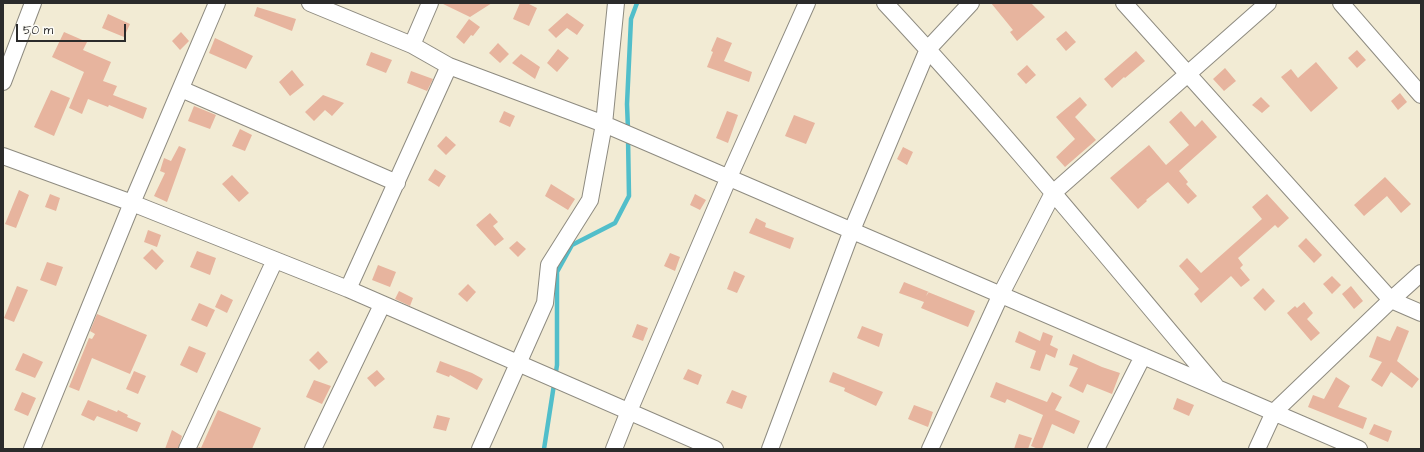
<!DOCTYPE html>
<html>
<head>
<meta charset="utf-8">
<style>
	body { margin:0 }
	#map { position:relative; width:1424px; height:452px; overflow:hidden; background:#f2ebd4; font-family:"Architects Daughter",sans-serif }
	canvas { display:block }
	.frame { position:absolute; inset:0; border:4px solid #2b2b2b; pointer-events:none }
	.scale { position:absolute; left:16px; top:24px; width:110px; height:18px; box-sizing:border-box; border:2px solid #2b2b2b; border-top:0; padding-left:5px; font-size:12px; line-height:14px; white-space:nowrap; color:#2b2b2b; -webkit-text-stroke:3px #fdfcf7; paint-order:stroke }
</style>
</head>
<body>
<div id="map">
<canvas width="1424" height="452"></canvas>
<div class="frame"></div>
<div class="scale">50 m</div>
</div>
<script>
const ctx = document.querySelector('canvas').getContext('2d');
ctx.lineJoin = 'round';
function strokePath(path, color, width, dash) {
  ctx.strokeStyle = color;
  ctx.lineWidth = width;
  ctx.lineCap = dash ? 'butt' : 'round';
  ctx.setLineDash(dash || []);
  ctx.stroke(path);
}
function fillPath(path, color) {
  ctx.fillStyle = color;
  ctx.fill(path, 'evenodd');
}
strokePath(new Path2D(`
	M628,130L627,104L631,19L637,3
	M544,449L557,365V272L572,245L615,223L629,196L628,137`), '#51beca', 4.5);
fillPath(new Path2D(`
	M441,3H492L470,17Z
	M520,3H527L537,8L529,26L513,19Z
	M991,3H1031L1045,17L1017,41L1010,32L1013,30Z
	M257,7L296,19L292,31L254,16Z
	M567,13L584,25L577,35L567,28L556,38L548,30Z
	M108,14L130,24L124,37L102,28Z
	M469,19L480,27L473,36L471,35L464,44L456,37Z
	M1066,31L1076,42L1066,51L1056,39Z
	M64,32L87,42L83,50L111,62L103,81L117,86L113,95L147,108L143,119L109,105L108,107L88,99L82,114L69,108L84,72L52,57Z
	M181,32L189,41L180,50L172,41Z
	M717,37L732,43L724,61L752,72L749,82L707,67L713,52L711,51Z
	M215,38L253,56L246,69L209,53Z
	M498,43L509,54L500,63L489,53Z
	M558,49L569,58L557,72L547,63Z
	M1357,50L1366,60L1357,68L1348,58Z
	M1136,51L1145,61L1125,78L1124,77L1112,88L1104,79Z
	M371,52L392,60L386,73L366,65Z
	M521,54L540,67L535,79L512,63Z
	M1316,62L1338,88L1311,112L1281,77L1291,69L1298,78Z
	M1027,65L1036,75L1026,84L1017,74Z
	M1225,68L1236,81L1224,91L1213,79Z
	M292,70L304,85L290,96L279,82Z
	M411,71L433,79L427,91L407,83Z
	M51,90L70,98L54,136L34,127Z
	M1400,93L1407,102L1398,110L1391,101Z
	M323,95L344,103L332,116L325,110L314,121L305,112Z
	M1080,97L1087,105L1075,117L1096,140L1065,167L1056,157L1075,139L1056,117Z
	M1261,97L1270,106L1262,113L1252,105Z
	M194,106L216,115L210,129L188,121Z
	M504,111L515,116L510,127L499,122Z
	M727,111L738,115L728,143L716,138Z
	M1181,111L1195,127L1202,120L1217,137L1179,171L1188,182L1186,184L1197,196L1188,204L1168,182L1146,200L1147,201L1138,209L1110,178L1149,145L1166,165L1189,145L1169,122Z
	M794,115L815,123L806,144L785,136Z
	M240,129L252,135L245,151L232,146Z
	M446,136L456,145L446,155L437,146Z
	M179,146L186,149L167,202L154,196L165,173L160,171L164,158L171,161Z
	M903,147L913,152L907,165L897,159Z
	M435,169L446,176L439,187L428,180Z
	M232,175L249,193L239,202L222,184Z
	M1385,177L1411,204L1401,213L1387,196L1364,216L1354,205Z
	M551,184L575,199L568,210L545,196Z
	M19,190L29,195L16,228L5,224Z
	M50,194L60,198L56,211L45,207Z
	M695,194L706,200L700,210L690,205Z
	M1267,194L1289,218L1278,228L1275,225L1238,258L1243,265L1240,268L1250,280L1241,287L1231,276L1201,303L1194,294L1199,289L1179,266L1187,258L1201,273L1262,219L1252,207Z
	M490,213L498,222L493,226L504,239L495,246L476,225Z
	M756,218L766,223L765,227L794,238L790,249L749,233Z
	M148,230L161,235L157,247L144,242Z
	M1306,238L1322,255L1314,263L1298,246Z
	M517,241L526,249L518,257L509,248Z
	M152,249L164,261L156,270L143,258Z
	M197,251L216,258L210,275L190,267Z
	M670,253L680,257L675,271L664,266Z
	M47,262L63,267L56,286L40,280Z
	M378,265L396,272L390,287L372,280Z
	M734,271L745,276L737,293L727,289Z
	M1332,276L1341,285L1332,294L1323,284Z
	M904,282L929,292L926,296L928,292L975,311L968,327L921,308L924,302L899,293Z
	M468,284L476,292L467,302L458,294Z
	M17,286L28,290L14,322L4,318Z
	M1351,286L1363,301L1354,309L1342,294Z
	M1263,288L1275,301L1265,311L1253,298Z
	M399,291L413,298L410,306L395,299Z
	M221,294L233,300L227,313L215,307Z
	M1304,302L1313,313L1307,319L1320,333L1311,341L1287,313L1295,306L1297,308Z
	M199,303L215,310L207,327L191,320Z
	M97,314L147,335L130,374L92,358L79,391L69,387L89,338L92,339L95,334L90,331Z
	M637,324L648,328L643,341L632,337Z
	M862,326L883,334L879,347L857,338Z
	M1397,326L1409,331L1397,361L1419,379L1412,388L1391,372L1382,387L1371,380L1382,362L1369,357L1377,336L1390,341Z
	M1019,331L1040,341L1043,332L1053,336L1050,345L1058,349L1055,358L1046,354L1040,371L1030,368L1036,351L1015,342Z
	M189,346L206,353L197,373L180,365Z
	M318,351L328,362L319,370L309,360Z
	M23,353L43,362L35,378L15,370Z
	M1073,354L1102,367L1120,373L1112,394L1087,384L1083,393L1069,386L1078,368L1069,365Z
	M440,361L472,373L483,379L477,390L450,375L449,377L436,372Z
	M688,369L702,375L698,385L683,379Z
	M377,370L385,379L375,387L367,378Z
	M134,371L146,376L138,394L126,389Z
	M833,372L883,392L876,406L844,391L845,388L829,382Z
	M1336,377L1350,386L1338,407L1367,418L1363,429L1308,407L1313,395L1324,399Z
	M314,380L331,386L322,404L306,397Z
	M996,382L1047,402L1052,392L1062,397L1055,410L1080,421L1074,434L1052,424L1042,449H1038L1031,446L1043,415L1007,399L1005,403L990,397Z
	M732,390L747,396L742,409L726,403Z
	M22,392L36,398L28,416L14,410Z
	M1177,398L1194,405L1189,416L1173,409Z
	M88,400L117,412L118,410L128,415L127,417L141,423L137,432L97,416L94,421L81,415Z
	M914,405L933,412L928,427L908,419Z
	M218,410L261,428L252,449H197L199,447L201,448Z
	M437,415L450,418L446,431L433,428Z
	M1374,424L1392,431L1388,442L1369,434Z
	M172,430L182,436L178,449H165Z
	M1019,434L1032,438L1028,449H1014Z`), '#e7b49e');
const street = new Path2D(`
	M310,3L412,45L449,66L604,124L1359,449
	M885,3C1000,126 1106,256 1215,385
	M1124,3L1391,300L1421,313
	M1341,3L1421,95
	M412,45L430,3
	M3,82L33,3
	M181,89L397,183
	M3,156L132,203L348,289L715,449
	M348,289L449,66
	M32,449L132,203L217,3
	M187,449L275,260
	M313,449L382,305
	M480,449L545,303L549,265L590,200L604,124L616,3
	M614,449L629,411L729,177L807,3
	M770,449L852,230L928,49L971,3
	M930,449L1001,294L1053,193L1268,3
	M1096,449L1143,356
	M1257,449L1274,412L1391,300L1421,273`);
strokePath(street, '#8e8b80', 18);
strokePath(street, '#fff', 16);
</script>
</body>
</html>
